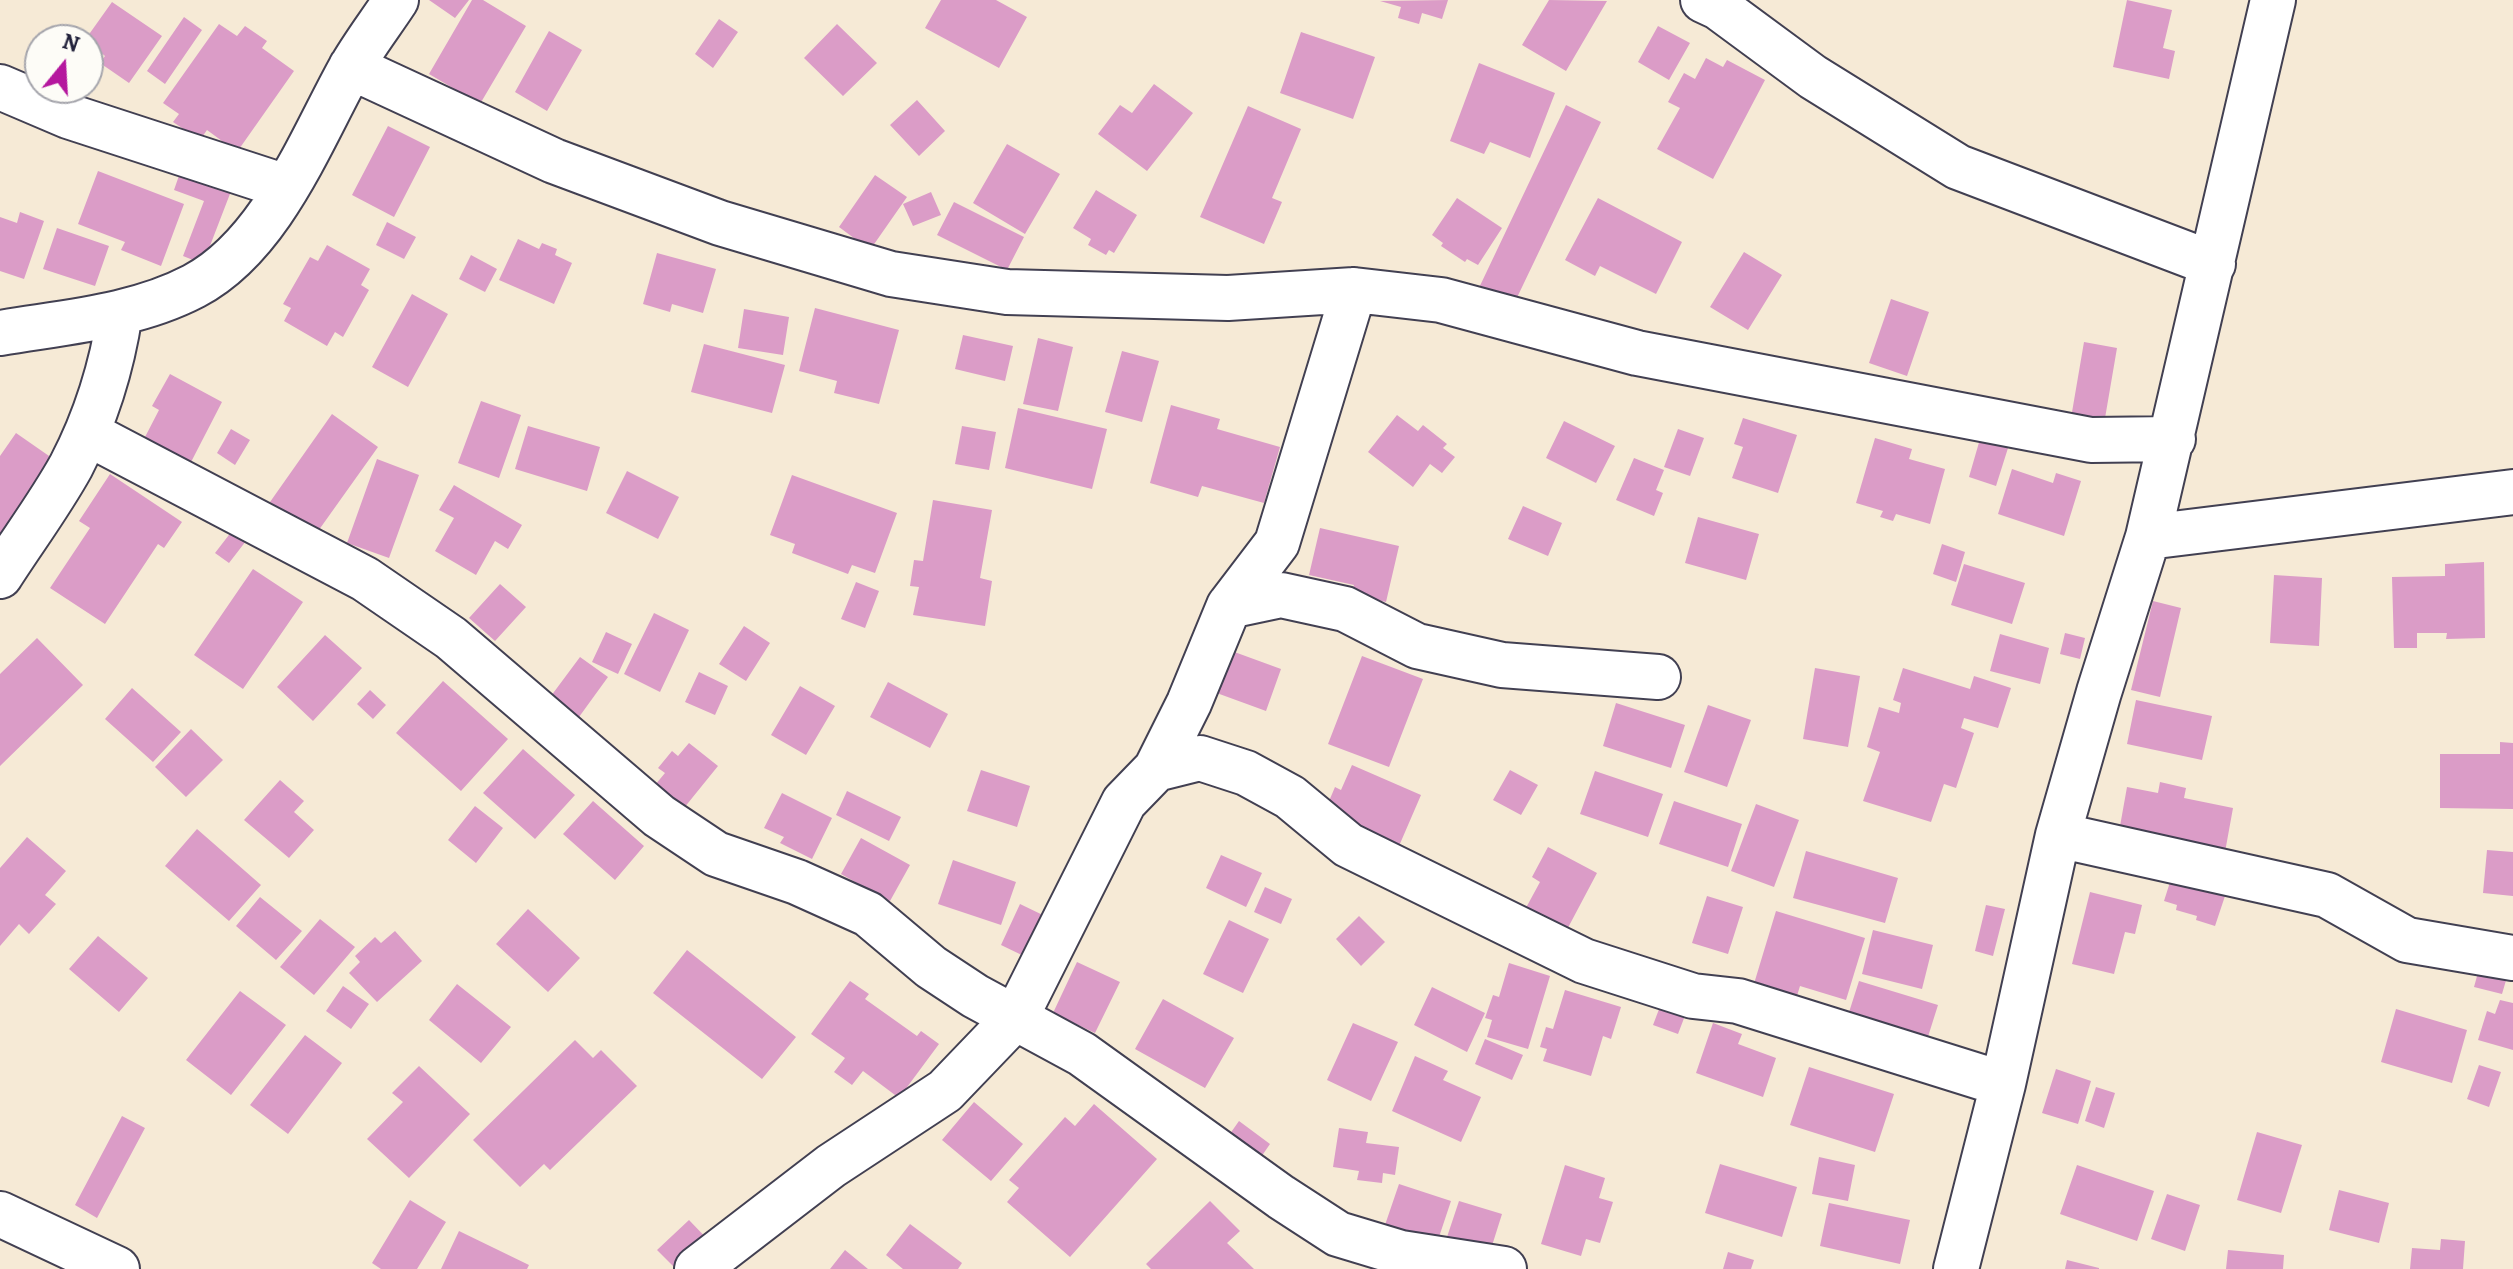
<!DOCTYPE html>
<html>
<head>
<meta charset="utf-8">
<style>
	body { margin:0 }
	#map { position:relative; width:2513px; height:1269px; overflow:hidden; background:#f6ead6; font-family:Alegreya,serif }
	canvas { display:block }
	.north { position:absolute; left:24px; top:24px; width:80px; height:80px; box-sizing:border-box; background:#fdfcf7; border:2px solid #a5a5ac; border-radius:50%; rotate:18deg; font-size:22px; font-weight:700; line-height:32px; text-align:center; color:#22223b }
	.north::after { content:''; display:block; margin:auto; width:28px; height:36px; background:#b5179e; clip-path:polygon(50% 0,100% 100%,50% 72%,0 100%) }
</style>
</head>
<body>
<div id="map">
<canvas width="2513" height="1269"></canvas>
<div class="north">N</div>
</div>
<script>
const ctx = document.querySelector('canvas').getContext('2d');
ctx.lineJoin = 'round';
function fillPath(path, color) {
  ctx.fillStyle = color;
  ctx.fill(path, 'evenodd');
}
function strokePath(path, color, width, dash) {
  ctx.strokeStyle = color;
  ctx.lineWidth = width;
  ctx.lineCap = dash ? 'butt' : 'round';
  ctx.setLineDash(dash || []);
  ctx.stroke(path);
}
fillPath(new Path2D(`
	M429,0H469L455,18Z
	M472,0H483L526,26L480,104L429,74Z
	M941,0H996L1027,17L999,68L925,28Z
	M1448,0L1442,19L1422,13L1419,24L1398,18L1401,7L1380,1Z
	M1549,0L1607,1L1566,71L1522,45Z
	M2127,0L2172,10L2163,48L2175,51L2169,79L2113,67Z
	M112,2L162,36L129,83L100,63L105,56L85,40Z
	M184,17L202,30L165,84L147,71Z
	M719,19L738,32L713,68L695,54Z
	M219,24L237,36L245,26L267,41L262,48L294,71L237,152L207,130L200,140L173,122L179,114L163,103Z
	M837,24L877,63L843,96L804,58Z
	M1658,26L1690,43L1669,80L1638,62Z
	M549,31L582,50L547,111L515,92Z
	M1301,32L1375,57L1353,119L1280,93Z
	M1706,58L1723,67L1727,60L1765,80L1713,179L1657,149L1680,108L1668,102L1684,73L1695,79Z
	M1479,63L1555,93L1530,158L1490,142L1484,154L1450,141Z
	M1154,84L1193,113L1147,171L1098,134L1120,105L1132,113Z
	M917,100L945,131L919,156L890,125Z
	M1566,105L1601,122L1512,308L1477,292Z
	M1248,106L1301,129L1272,198L1282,202L1264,244L1200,217Z
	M388,126L430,147L394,217L352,195Z
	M1007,144L1060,174L1025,234L973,203Z
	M182,167L233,186L203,264L183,256L204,201L174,190Z
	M98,171L184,204L161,266L121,250L125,242L78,224Z
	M875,175L907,197L870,250L839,227Z
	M1096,190L1137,215L1114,253L1109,250L1106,255L1088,245L1091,239L1073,228Z
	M931,192L941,215L913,226L903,204Z
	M1457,198L1502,228L1478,265L1467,259L1465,262L1441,246L1443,243L1432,235Z
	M1598,198L1682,242L1656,294L1600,266L1595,276L1565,260Z
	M954,202L1024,237L1007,270L937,235Z
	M20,212L44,221L24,279L0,271V217L17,223Z
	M387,222L416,237L404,259L376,245Z
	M57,228L109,246L95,286L43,269Z
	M518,239L539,249L542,243L557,249L555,255L572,263L554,304L499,280Z
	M327,245L370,269L361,285L369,290L343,337L335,332L327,346L284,321L291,308L283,304L310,257L318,261Z
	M1744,252L1782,275L1748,330L1710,307Z
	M657,253L716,269L703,313L672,304L670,312L643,304Z
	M471,255L497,269L485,292L459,279Z
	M412,294L448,314L408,387L372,367Z
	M1891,299L1929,312L1907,376L1869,363Z
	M815,308L899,330L879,404L834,393L837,381L799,371Z
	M744,309L789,317L783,355L738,348Z
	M963,335L1013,346L1005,381L955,369Z
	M1038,338L1073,347L1058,411L1023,404Z
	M2084,342L2117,348L2104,424L2071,418Z
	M704,344L785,365L772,413L691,392Z
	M1122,351L1159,361L1142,422L1105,412Z
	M170,374L222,402L190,464L144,439L159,410L152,406Z
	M481,401L521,415L499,478L458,463Z
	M1171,405L1220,419L1217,429L1280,447L1264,503L1202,486L1198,497L1150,483Z
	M1018,408L1107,429L1092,489L1005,468Z
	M332,414L378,447L316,534L270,502Z
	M1397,415L1418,431L1423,425L1447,444L1443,448L1455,457L1442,473L1430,464L1413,487L1368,452Z
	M1743,418L1797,435L1778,493L1732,478L1743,447L1734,444Z
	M1564,421L1615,446L1596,483L1546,458Z
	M528,426L600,447L587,491L515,469Z
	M962,426L996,432L989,470L955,464Z
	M231,429L250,440L235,465L217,453Z
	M1678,429L1704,438L1690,476L1664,467Z
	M16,433L62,465L0,555V456Z
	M1875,438L1912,449L1909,459L1945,469L1930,524L1896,514L1893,521L1880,517L1883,511L1856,503Z
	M1980,439L2008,448L1996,486L1969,477Z
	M1634,458L1664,470L1656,490L1663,493L1654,516L1616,500Z
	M377,459L419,475L389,558L347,543Z
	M2012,469L2053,483L2056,473L2081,481L2064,536L1998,514Z
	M627,471L679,497L658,539L606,513Z
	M110,474L182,522L164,548L158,544L105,624L50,588L90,528L79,521Z
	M792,475L897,513L875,573L852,565L848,574L792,553L795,544L770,535Z
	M454,485L522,525L508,549L495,541L476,575L435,551L454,518L439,510Z
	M933,500L992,510L980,578L992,581L985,626L913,615L919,587L910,586L914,560L923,561Z
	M1523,506L1562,523L1548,556L1508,539Z
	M1698,517L1759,534L1746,580L1685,563Z
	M1320,528L1399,546L1386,602L1352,594L1354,585L1309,575Z
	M232,531L246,541L229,563L215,553Z
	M1942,544L1965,552L1956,582L1933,574Z
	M2484,562L2485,638L2446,639L2447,633H2417V648H2394L2392,577L2445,576V564Z
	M1964,564L2025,583L2012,624L1951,605Z
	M253,569L303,602L243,689L194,655Z
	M2274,575L2322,578L2319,646L2270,643Z
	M856,582L879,591L865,628L841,619Z
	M500,584L526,607L495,641L469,618Z
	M2153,601L2181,608L2160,697L2131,690Z
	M654,613L689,630L660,692L624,674Z
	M744,626L770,643L746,681L719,664Z
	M606,632L632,644L618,674L592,662Z
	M2065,633L2085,638L2080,659L2060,654Z
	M2000,634L2049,648L2040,684L1990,671Z
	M325,635L362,668L313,721L277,687Z
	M37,638L83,685L0,766V674Z
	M1229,650L1281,669L1266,711L1214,692Z
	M1362,656L1423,679L1389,767L1328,744Z
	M580,657L608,677L579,717L551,696Z
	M1815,668L1860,676L1848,747L1803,739Z
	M1903,668L1970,689L1974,676L2011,688L1998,728L1964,718L1961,728L1974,733L1956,788L1944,784L1931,822L1863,801L1880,752L1867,747L1879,707L1899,713L1901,703L1893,700Z
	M699,672L728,686L715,715L685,702Z
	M443,681L508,739L461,791L396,733Z
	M888,682L948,714L930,748L870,717Z
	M800,686L835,706L806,755L771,735Z
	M132,688L181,732L153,762L105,719Z
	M370,690L386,705L373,719L357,704Z
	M2136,700L2212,716L2202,760L2127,744Z
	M1616,703L1685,725L1671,768L1603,746Z
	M1708,705L1751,720L1727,787L1684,772Z
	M191,729L223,760L186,797L155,767Z
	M2500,742L2513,743V809L2440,808V754H2500Z
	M689,743L718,766L684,808L655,785L665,773L658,768L672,751L678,756Z
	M523,749L575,795L535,839L483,793Z
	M1352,765L1421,795L1399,846L1324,813L1335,787L1341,790Z
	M981,770L1030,786L1017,827L967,811Z
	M1510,770L1538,785L1521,815L1493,800Z
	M1595,771L1663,794L1648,837L1580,814Z
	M280,780L304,801L294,812L314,830L289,858L244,820Z
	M2160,782L2186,788L2184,798L2233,808L2223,863L2117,843L2127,787L2158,793Z
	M847,791L901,817L889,841L836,815Z
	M782,793L832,818L812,859L780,843L784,837L764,828Z
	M593,801L644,846L615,880L563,834Z
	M1674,801L1742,824L1728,867L1659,844Z
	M1756,804L1799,820L1774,887L1731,871Z
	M475,806L503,828L476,863L448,840Z
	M197,829L261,885L229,921L165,866Z
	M27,837L66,871L45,895L56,904L29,934L19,924L0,946V868Z
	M861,838L910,865L890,901L873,892L871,896L854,887L857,883L841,874Z
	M1548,847L1597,873L1562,939L1521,917L1540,882L1532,877Z
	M2487,850L2513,852V896L2483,893Z
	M1806,851L1898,878L1885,923L1793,898Z
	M1221,855L1262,873L1246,907L1206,888Z
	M953,860L1016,882L1001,925L938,904Z
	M2171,879L2225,896L2215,926L2196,920L2197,916L2176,910L2177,905L2164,901Z
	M1265,887L1292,899L1281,924L1254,912Z
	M2090,892L2142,905L2135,934L2125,932L2114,974L2072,964Z
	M1707,896L1743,907L1728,954L1692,943Z
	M260,897L302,931L276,960L236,926Z
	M1020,904L1049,918L1030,959L1001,945Z
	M1986,905L2005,909L1993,956L1975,951Z
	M528,909L580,958L548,992L496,944Z
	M1776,911L1865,938L1846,1000L1800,986L1796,999L1753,987Z
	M1359,916L1385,942L1361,966L1336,939Z
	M320,919L355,947L314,995L280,967Z
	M1229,920L1269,939L1243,993L1203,974Z
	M1873,930L1933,945L1922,989L1862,974Z
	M395,931L422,961L377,1002L349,973L360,962L355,956L375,937L381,943Z
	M98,936L148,978L119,1012L69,969Z
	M687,950L796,1037L762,1079L653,993Z
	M1077,962L1120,982L1095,1033L1053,1013Z
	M1509,963L1550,976L1528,1049L1487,1037L1492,1020L1485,1018L1493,995L1499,997Z
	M2479,969L2507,977L2502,994L2474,987Z
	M850,981L869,994L865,999L917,1036L921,1031L939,1044L899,1098L863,1071L852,1085L834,1072L845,1058L811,1034Z
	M1859,981L1938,1005L1926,1043L1843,1031Z
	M457,984L511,1027L481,1063L429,1020Z
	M343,986L369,1004L351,1029L326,1011Z
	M1432,987L1485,1013L1467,1052L1414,1025Z
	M1565,990L1621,1007L1611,1039L1603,1036L1591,1076L1543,1061L1547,1049L1540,1047L1546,1027L1553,1029Z
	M240,991L286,1025L231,1095L186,1060Z
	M1163,999L1234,1038L1205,1088L1135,1049Z
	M2500,1000L2513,1003V1050L2478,1040L2487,1011L2495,1014Z
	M1661,1004L1686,1013L1678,1034L1653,1025Z
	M2396,1009L2467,1030L2452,1083L2381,1062Z
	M1353,1023L1398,1042L1371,1101L1327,1080Z
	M1713,1023L1742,1034L1738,1044L1776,1058L1763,1097L1696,1073Z
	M305,1035L342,1063L288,1134L250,1105Z
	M1485,1039L1523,1055L1512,1080L1475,1064Z
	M575,1040L593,1058L601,1050L637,1086L550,1170L544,1164L520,1187L473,1140Z
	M1415,1056L1448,1071L1443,1080L1481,1097L1461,1142L1392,1111Z
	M2479,1065L2501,1072L2489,1107L2467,1099Z
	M419,1066L470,1114L409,1178L367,1139L403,1102L392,1093Z
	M1809,1067L1894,1094L1875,1152L1790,1125Z
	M2056,1069L2091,1081L2078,1124L2042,1113Z
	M2096,1087L2115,1093L2104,1128L2085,1121Z
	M974,1102L1023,1144L991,1181L942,1140Z
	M1094,1104L1157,1159L1070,1257L1007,1202L1019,1188L1009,1180L1065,1117L1075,1126Z
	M122,1116L145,1128L97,1218L75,1205Z
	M1239,1121L1270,1144L1259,1160L1227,1138Z
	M1339,1128L1368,1132L1366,1143L1399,1147L1395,1175L1383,1173L1382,1183L1357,1180L1359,1171L1333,1167Z
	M2257,1132L2302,1145L2281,1213L2237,1200Z
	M1819,1157L1855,1165L1848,1201L1812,1194Z
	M1720,1164L1797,1187L1782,1237L1705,1213Z
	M1565,1165L1605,1178L1599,1198L1613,1202L1600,1243L1586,1239L1581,1256L1541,1244Z
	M2077,1165L2154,1191L2137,1241L2060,1214Z
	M1399,1184L1451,1201L1437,1243L1385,1225Z
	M2339,1190L2389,1203L2379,1243L2329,1230Z
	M2167,1194L2200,1205L2185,1251L2151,1239Z
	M410,1200L446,1222L417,1269H381L372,1263Z
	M1210,1201L1240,1231L1227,1243L1254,1269H1151L1146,1264Z
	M1459,1201L1502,1214L1490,1252L1447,1237Z
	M1829,1203L1910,1220L1900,1264L1820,1246Z
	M689,1220L713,1245L676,1269L657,1250Z
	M910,1224L962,1263L958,1269H903L886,1255Z
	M459,1231L529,1265L527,1269H441Z
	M2441,1239L2465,1241L2463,1269H2410L2412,1248L2440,1250Z
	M845,1250L868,1269H830Z
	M2228,1250L2284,1255L2283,1269H2226Z
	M1728,1252L1754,1260L1751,1269H1723Z
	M2067,1260L2099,1268V1269H2065Z`), '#db9cc7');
const minor = new Path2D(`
	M1703,0L1718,7L1813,77L1958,167L2213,264
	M351,67L554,161L720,223L891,274L1007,292L1228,298L1354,290L1441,300L1637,353L2091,440L2173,439
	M0,87L68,116L286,187
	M0,333C65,322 135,317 194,286C270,246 310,142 349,71C363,46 381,23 396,0
	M87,433L365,579L451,638L659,816L716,854L797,882L868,914L931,967L975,996L1082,1054L1281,1197L1338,1234L1401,1253L1504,1269
	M2148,537L2513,492
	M0,576C23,540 50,504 71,466C96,418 112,366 120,313
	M1229,606L1281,595L1345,609L1417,646L1502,665L1658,677
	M1156,769L1189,703L1229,606L1277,543L1354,290
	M2058,835L2327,895L2407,940L2513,958
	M0,1214L117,1269
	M697,1269L831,1166L945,1091L1016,1017L1124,802L1156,769L1200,758L1246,773L1290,797L1348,845L1584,961L1693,996L1738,1001L2003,1084
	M1956,1269L2003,1084L2058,835L2099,692L2148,537L2273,0`);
strokePath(minor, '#424052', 48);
strokePath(minor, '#fff', 44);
</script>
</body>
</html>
